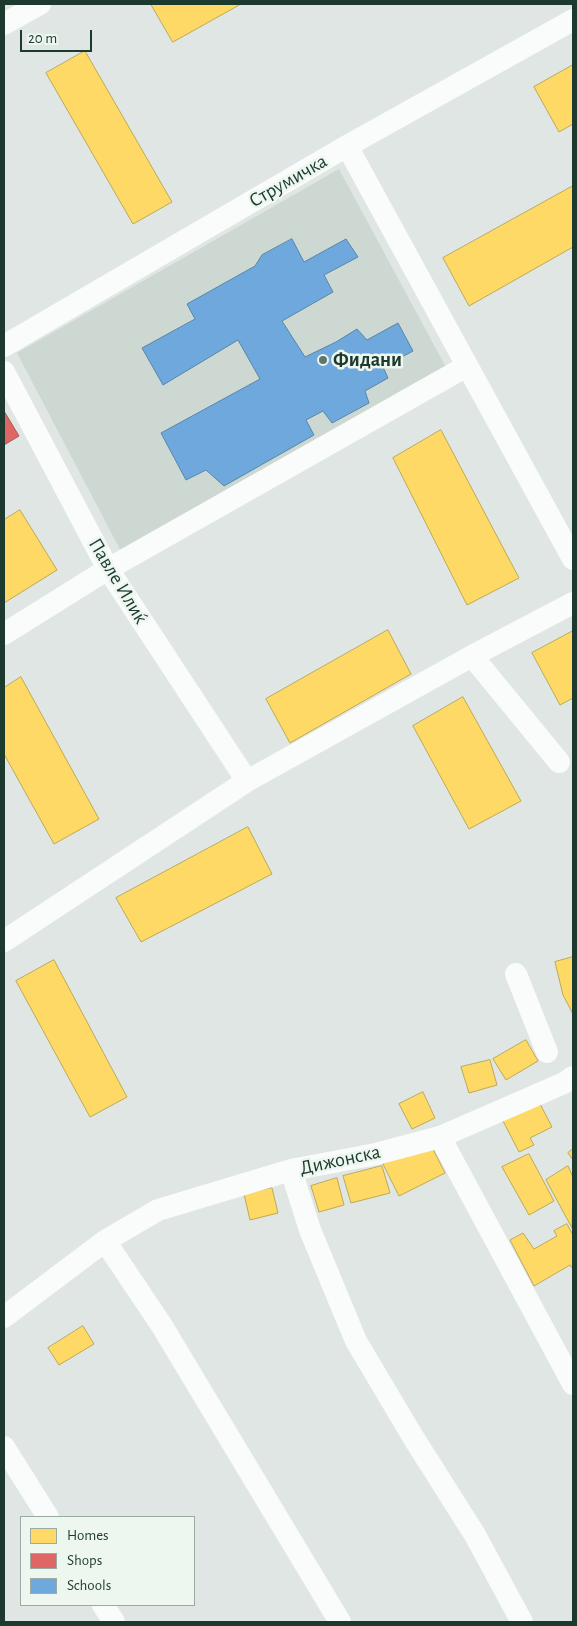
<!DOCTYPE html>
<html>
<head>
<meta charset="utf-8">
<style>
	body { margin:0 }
	#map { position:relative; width:577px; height:1626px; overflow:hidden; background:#e0e6e3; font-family:"Alegreya Sans",sans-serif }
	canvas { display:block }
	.frame { position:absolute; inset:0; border:5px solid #1d3a2e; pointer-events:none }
	.legend { position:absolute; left:20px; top:1516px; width:175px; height:90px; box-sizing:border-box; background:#edf7f0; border:1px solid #9aaba2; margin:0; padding:6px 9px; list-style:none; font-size:15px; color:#1d3a2e }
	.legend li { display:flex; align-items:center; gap:10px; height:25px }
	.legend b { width:25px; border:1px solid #9aaba2 }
	.scale { position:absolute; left:20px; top:30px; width:72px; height:22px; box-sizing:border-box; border:2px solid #1d3a2e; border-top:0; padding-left:6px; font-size:15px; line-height:18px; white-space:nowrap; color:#1d3a2e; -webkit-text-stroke:4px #edf7f0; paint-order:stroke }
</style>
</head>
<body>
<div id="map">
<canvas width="577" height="1626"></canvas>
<div class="frame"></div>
<ul class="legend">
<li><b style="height:14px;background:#ffd966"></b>Homes</li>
<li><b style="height:14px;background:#e06666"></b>Shops</li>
<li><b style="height:14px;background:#6fa8dc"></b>Schools</li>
</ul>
<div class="scale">20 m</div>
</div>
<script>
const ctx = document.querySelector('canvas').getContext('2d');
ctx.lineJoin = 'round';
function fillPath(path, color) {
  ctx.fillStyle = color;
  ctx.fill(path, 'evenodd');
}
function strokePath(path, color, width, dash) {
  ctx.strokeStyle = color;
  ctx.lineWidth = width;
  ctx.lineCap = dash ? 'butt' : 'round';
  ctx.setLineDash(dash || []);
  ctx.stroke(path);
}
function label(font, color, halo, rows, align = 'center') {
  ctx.font = font + ' "Alegreya Sans",sans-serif';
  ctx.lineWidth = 5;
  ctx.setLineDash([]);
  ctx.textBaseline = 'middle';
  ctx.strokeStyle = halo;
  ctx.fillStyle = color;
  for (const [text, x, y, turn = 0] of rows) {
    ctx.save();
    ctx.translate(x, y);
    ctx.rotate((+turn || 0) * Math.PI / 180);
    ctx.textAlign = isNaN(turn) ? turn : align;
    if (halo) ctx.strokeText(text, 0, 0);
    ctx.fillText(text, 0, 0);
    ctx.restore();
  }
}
fillPath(new Path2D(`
	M339,169L448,371L125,559L17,353Z`), '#cdd8d2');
const homes = new Path2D(`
	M151,4H241L173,42Z
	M85,51L172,202L133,224L46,73Z
	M573,65V124L559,132L534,87Z
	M573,186V247L469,306L443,258Z
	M441,430L519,578L467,605L393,458Z
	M20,510L57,570L4,603V520Z
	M388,630L411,674L290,743L266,699Z
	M573,631V698L560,705L532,653Z
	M21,677L99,819L54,844L4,754V688Z
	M463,697L521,801L469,829L413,726Z
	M248,827L272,874L141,942L116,898Z
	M573,957V1014L563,995L555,962Z
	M54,960L127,1097L90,1117L16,981Z
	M526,1040L538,1061L506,1080L493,1059Z
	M490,1060L497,1085L469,1093L461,1067Z
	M423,1092L435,1118L412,1129L399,1104Z
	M538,1100L552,1127L530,1138L534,1145L519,1152L502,1119Z
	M429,1141L445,1173L399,1196L383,1164Z
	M573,1149V1160L568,1153Z
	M529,1154L554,1201L529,1215L502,1167Z
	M382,1166L390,1193L351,1203L343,1176Z
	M568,1166L573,1177L572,1228L546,1180Z
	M337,1178L344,1205L319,1212L311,1186Z
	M272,1188L278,1213L250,1220L244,1194Z
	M567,1224L573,1235V1269L570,1265L534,1286L510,1240L523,1233L534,1249L557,1236L554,1231Z
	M83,1326L94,1344L59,1365L48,1348Z`);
fillPath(homes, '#ffd966');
strokePath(homes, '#bba955', 1);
const shops = new Path2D(`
	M4,411L19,436L4,445Z`);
fillPath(shops, '#e06666');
strokePath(shops, '#a65955', 1);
const schools = new Path2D(`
	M292,239L304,262L346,239L358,257L324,275L333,292L282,321L305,357L336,342L357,329L367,340L398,323L413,351L383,367L388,378L365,391L369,403L332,423L323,411L306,420L314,435L224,486L206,470L186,480L161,433L260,379L238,340L163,385L142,348L195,319L187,304L255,266L262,255Z`);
fillPath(schools, '#6fa8dc');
strokePath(schools, '#5687a8', 1);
strokePath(new Path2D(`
	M4,24L40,4
	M347,146L573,559
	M4,346L347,146L573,20
	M4,372L108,569L247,781
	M4,634L108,569L467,366
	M472,656L559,762
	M4,941L247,781L472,656L573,603
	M516,974L547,1052
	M440,1137L573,1384
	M291,1170L310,1230L356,1341L413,1437L475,1535L522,1622
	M105,1241L162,1326L340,1622
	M4,1317L105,1241L158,1210L291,1170L376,1154L440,1137L564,1083L573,1077
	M4,1447L48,1517
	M103,1605L114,1622`), '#fafbfb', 22);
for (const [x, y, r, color] of [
	[323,360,5,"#61766d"]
]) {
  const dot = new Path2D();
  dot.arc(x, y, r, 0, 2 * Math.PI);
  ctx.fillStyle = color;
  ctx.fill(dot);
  strokePath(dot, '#edf7f0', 2);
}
label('20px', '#1d3a2e', '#edf7f0', [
	["Струмичка",288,181,-30],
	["Павле Илиќ",118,581,59],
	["Дижонска",340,1160,-12]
]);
label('bold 20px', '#1d3a2e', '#edf7f0', [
	["Фидани",333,360]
], 'left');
</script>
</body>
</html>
